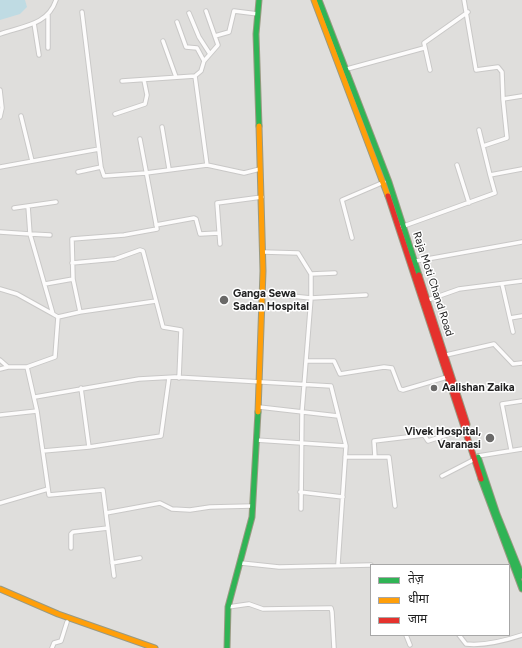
<!DOCTYPE html>
<html>
<head>
<meta charset="utf-8">
<style>
	body { margin:0 }
	#map { position:relative; width:522px; height:648px; overflow:hidden; background:#f0eeeb; font-family:Figtree,"Noto Sans Devanagari",sans-serif }
	canvas { display:block }
	.legend { position:absolute; left:370px; top:564px; width:140px; height:72px; box-sizing:border-box; background:#fff; border:1px solid #a7a7a7; margin:0; padding:5px 7px; list-style:none; font-size:12px; color:#222 }
	.legend li { display:flex; align-items:center; gap:8px; height:20px }
	.legend b { width:20px; border:1px solid #a7a7a7 }
</style>
</head>
<body>
<div id="map">
<canvas width="522" height="648"></canvas>
<ul class="legend">
<li><b style="height:5px;background:#30b455"></b>तेज़</li>
<li><b style="height:5px;background:#ff9f0a"></b>धीमा</li>
<li><b style="height:5px;background:#e5322d"></b>जाम</li>
</ul>
</div>
<script>
const ctx = document.querySelector('canvas').getContext('2d');
ctx.lineJoin = 'round';
function fillPath(path, color) {
  ctx.fillStyle = color;
  ctx.fill(path, 'evenodd');
}
function strokePath(path, color, width, dash) {
  ctx.strokeStyle = color;
  ctx.lineWidth = width;
  ctx.lineCap = dash ? 'butt' : 'round';
  ctx.setLineDash(dash || []);
  ctx.stroke(path);
}
function label(font, color, halo, rows, align = 'center') {
  ctx.font = font + ' Figtree,sans-serif';
  ctx.lineWidth = 3;
  ctx.setLineDash([]);
  ctx.textBaseline = 'middle';
  ctx.strokeStyle = halo;
  ctx.fillStyle = color;
  for (const [text, x, y, turn = 0] of rows) {
    ctx.save();
    ctx.translate(x, y);
    ctx.rotate((+turn || 0) * Math.PI / 180);
    ctx.textAlign = isNaN(turn) ? turn : align;
    if (halo) ctx.strokeText(text, 0, 0);
    ctx.fillText(text, 0, 0);
    ctx.restore();
  }
}
fillPath(new Path2D(`
	M0,0H522V648H0ZM371,565H509V635H371Z`), '#dfdedc');
fillPath(new Path2D(`
	M0,0H25L27,7L20,14L0,20Z`), '#bfdbe3');
const street = new Path2D(`
	M464,0L476,70L498,67L502,72L503,99L522,96
	M206,11L218,45L204,61L201,71L195,76L207,165
	M82,12L101,167L104,176L146,173L207,165L244,173L260,169
	M189,13L199,37L210,54
	M48,15V48
	M177,22L186,47L197,48L204,61
	M34,23L39,55
	M0,34C23,26 48,25 56,0
	M215,36L229,32L234,11L258,14
	M163,41L176,77
	M347,69L424,48
	M430,70L424,43L468,12
	M122,81L195,76
	M0,90L2,108L0,117
	M115,114L145,104L147,95L144,80
	M21,116L32,161
	M162,127L169,169
	M479,130L490,175
	M483,146L507,138L503,99
	M457,165L469,203
	M0,167L99,149
	M78,172L101,167
	M28,206L30,234L50,235
	M14,208L56,202
	M156,225L194,218L196,219L200,234L219,233
	M401,227L495,193L490,175L522,169
	M0,232L30,234L53,314L58,317L55,357L27,367L37,411L49,495L103,490L114,576
	M352,238L342,200L384,182
	M220,244L217,203L262,197
	M263,252L298,253L311,274V298L302,411L301,509
	M416,261L522,242
	M72,263L115,259L140,250L143,251L163,327L181,330L179,378
	M311,274L335,273
	M45,284L73,279
	M502,284L513,332
	M0,289L17,294L53,314
	M262,293L311,298L366,295
	M428,300L459,289L522,281
	M80,312L73,279L72,239L124,235L157,229L140,139
	M58,317L80,312L156,301
	M510,318L522,316
	M446,355L494,344L513,364L522,363
	M0,360L8,367H27
	M307,361H334L340,374L384,367L392,368L400,389L403,390L447,377
	M0,369L8,367
	M81,388L89,447
	M35,397L139,379L175,377L331,386L346,446L338,564
	M259,407L338,416
	M0,415L37,411
	M256,440L346,446
	M511,450L502,404L522,401
	M43,451L89,447L161,436L169,378
	M478,456L522,449
	M345,457H389L395,506
	M375,457L374,441L424,435L428,441L465,429
	M442,476L475,459
	M300,492L343,497
	M0,503L48,489
	M106,513L160,503L172,509L190,510L210,507L252,506
	M71,548V534L73,532L108,528
	M112,563L140,558
	M241,563L279,567L371,565
	M228,607L249,604L263,609L331,608L332,612L334,648
	M406,635L410,645
	M459,635L466,644C485,646 504,641 522,635
	M52,648L54,643L61,641L67,622`);
const fast = new Path2D(`
	M319,0L389,182L419,275
	M259,126L256,34L259,0
	M478,457L497,514L522,576
	M481,479L522,589
	M227,648L228,607L252,517L258,412`);
const slow = new Path2D(`
	M314,0L388,196
	M258,412L263,271L259,126
	M0,589L58,614L155,648`);
const jam = new Path2D(`
	M388,196L481,479
	M419,275L467,424`);
strokePath(street, '#c9c8c7', 5.5);
strokePath(fast, '#999a82', 7);
strokePath(slow, '#999a82', 7);
strokePath(jam, '#999a82', 7);
strokePath(street, '#fdfcfc', 3.5);
strokePath(fast, '#30b455', 5);
strokePath(slow, '#ff9f0a', 5);
strokePath(jam, '#e5322d', 5);
for (const [x, y, r, color] of [
	[224,300,5,"#6a6968"],
	[434,388,4,"#6a6968"],
	[490,438,5,"#6a6968"]
]) {
  const dot = new Path2D();
  dot.arc(x, y, r, 0, 2 * Math.PI);
  ctx.fillStyle = color;
  ctx.fill(dot);
  strokePath(dot, '#fff', 1.5);
}
label('11px', '#222', '#fff', [
	["Raja Moti Chand Road",433,284,72]
]);
label('bold 11px', '#222', '#fff', [
	["Ganga Sewa",233,294],
	["Sadan Hospital",233,307],
	["Aalishan Zaika",442,388],
	["Vivek Hospital,",481,432,"right"],
	["Varanasi",481,445,"right"]
], 'left');
</script>
</body>
</html>
